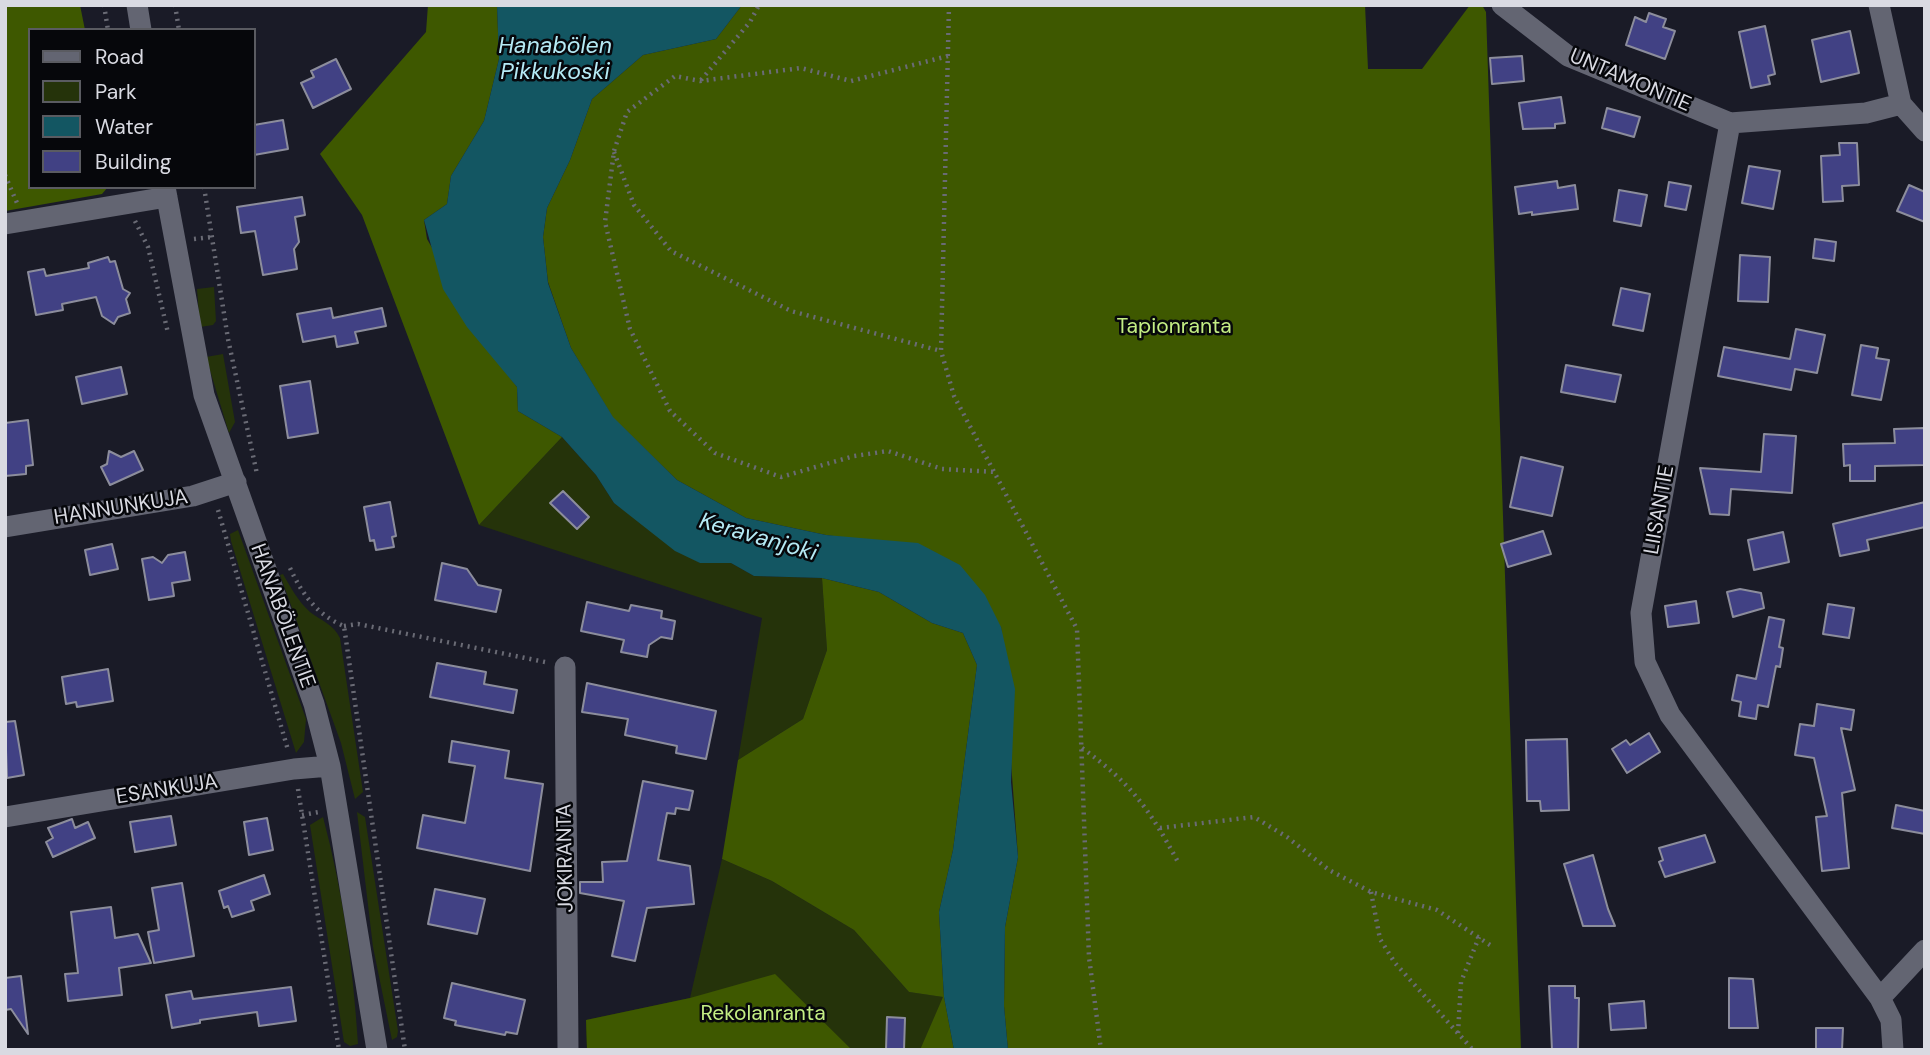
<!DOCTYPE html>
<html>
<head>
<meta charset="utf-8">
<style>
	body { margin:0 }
	#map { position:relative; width:1930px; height:1055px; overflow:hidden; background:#1a1b27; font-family:"DM Sans",sans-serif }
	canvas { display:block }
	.frame { position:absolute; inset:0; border:7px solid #d9dae2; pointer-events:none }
	.legend { position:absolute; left:28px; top:28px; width:228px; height:161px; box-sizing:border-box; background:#06070b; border:2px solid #5a5b61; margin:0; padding:9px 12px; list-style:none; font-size:21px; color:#d9dae2 }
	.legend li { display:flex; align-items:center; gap:14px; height:35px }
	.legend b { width:35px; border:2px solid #5a5b61 }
</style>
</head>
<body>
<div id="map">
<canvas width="1930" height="1055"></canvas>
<div class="frame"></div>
<ul class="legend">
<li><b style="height:9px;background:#636572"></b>Road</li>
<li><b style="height:19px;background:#25330a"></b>Park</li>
<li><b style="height:19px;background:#135662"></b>Water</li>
<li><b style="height:19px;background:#414184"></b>Building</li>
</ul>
</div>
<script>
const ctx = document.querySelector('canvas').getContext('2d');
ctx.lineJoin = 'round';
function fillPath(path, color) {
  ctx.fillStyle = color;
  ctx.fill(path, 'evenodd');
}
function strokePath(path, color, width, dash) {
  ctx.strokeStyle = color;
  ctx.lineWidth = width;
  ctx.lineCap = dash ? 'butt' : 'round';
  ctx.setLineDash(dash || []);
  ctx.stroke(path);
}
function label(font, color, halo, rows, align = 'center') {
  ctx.font = font + ' "DM Sans",sans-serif';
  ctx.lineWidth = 5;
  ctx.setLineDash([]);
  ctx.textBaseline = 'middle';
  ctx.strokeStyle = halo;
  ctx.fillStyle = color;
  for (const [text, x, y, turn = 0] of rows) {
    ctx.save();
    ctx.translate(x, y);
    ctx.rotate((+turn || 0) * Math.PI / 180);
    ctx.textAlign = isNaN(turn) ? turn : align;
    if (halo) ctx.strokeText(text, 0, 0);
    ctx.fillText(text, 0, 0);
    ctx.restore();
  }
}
fillPath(new Path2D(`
	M214,287L216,321L213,325L200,327L197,289Z
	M223,354L235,422L229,433L206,357Z
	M562,437L596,475L614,503L700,563H731L754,576L822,578L827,650L803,719L738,760L762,618L479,525Z
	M238,530L306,719L304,742L296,753L231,541L230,534Z
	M283,574C291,588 298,601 310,612C322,621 333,624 340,638L363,792L355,799L341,743L280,575Z
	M357,812L365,817L398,1031L397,1037L392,1040L373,947Z
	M323,817C343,892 353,966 358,1044L350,1046L344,1042L310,825Z
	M722,859L772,881L854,930L909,992L944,997L954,1050H587L586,1020L690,998Z`), '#25330a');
fillPath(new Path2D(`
	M5,5H80L85,30H30V187H108L102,194L5,211Z
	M428,5H497L499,59L484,121L451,176L447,204L424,220L427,239L497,361L517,387L518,411L562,437L479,525L362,215L320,154L426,32Z
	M742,5H1365L1368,69H1422L1470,5H1482L1486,12L1521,1050H1008L1004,1006L1005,927L1018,857L1001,627L870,541L826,535L746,518L677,480L613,418L571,348L548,282L543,237L547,208L570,160L592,99L643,55L716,39Z
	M822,578L879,592L932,623L963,633L977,665L953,850L939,912L944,997L954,1050H920L943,997L909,992L854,930L772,881L722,859L738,760L803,719L827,650Z
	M775,974L852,1050H587L586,1020L690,998Z`), '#3e5800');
fillPath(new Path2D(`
	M497,5H742L716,39L643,55L592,99L570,160L547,208L543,237L548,283L571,348L613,417L677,480L746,518L826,535L918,543L960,565L985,595L1001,627L1015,689L1011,782L1018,857L1005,927L1004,1006L1008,1050H954L944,997L939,912L953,850L977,665L963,633L932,623L879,592L822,578L754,576L731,563H700L675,551L614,503L596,475L562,437L518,411L517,387L467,327L443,289L424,220L447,204L451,176L484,121L499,59Z`), '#135662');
const building = new Path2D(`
	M1649,13L1666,19L1663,27L1675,31L1665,59L1626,45L1635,17L1646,22Z
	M1765,26L1775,74L1768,76L1770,84L1751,88L1739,32Z
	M1850,31L1859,73L1821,82L1812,40Z
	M1522,56L1524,81L1492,84L1490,58Z
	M336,59L351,89L313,108L301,83L314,77L311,71Z
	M1561,97L1565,123L1555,124V128L1523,129L1519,103Z
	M1607,108L1640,117L1634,137L1602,128Z
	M283,120L288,149L254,155V125Z
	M1839,143H1857L1859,185L1842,186L1843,201L1823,202L1821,156L1840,155Z
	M1749,166L1780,171L1773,209L1742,203Z
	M1557,181L1558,188L1575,185L1578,209L1532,215V212L1519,214L1515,187Z
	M1669,182L1691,186L1686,210L1665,206Z
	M1909,185L1925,192V222L1897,211Z
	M1619,190L1647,195L1641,226L1614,221Z
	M302,197L305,215L295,217L299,242L294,249L297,269L263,275L255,231L241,233L237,207Z
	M1815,239L1836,242L1834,261L1813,258Z
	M1740,255L1770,257L1768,302L1738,301Z
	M108,257L110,262L115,261L123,289L130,293L126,299L130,313L118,317L114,324L102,316L96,297L62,304L63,310L36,315L28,272L44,269L46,276L89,268L88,263Z
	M1621,288L1650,294L1643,331L1613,325Z
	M331,308L333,318L382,308L386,326L355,332L358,343L337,347L335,336L303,342L297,314Z
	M1796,329L1825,335L1817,373L1795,369L1791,390L1718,376L1724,347L1790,359Z
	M1861,345L1878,348L1876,358L1889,360L1881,400L1852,395Z
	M1566,365L1621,375L1615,402L1561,392Z
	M121,367L127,394L82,404L76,377Z
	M310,381L318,433L288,438L280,386Z
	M28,420L33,465L26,466V474L5,476V423Z
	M1925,428V465L1875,466V481H1850V465L1844,466L1843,444L1895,443L1894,429Z
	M1764,434L1796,436L1792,493L1731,489L1729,515L1710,514L1700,468L1761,472Z
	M109,451L121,457L134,451L143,470L110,485L101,467L107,464Z
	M1521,457L1563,467L1552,516L1510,507Z
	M563,491L589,517L577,529L550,503Z
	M390,502L396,536L392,537L394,547L376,550L374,540L370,541L364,507Z
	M1925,502V527L1867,540L1869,550L1840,556L1833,524Z
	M1543,531L1551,554L1508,567L1501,544Z
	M1783,532L1789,562L1754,570L1748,540Z
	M112,544L118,569L90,575L85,550Z
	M185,552L190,580L172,583L174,596L149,600L142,559L153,557L162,563L168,555Z
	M442,563L467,569L478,585L501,590L496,612L435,600Z
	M1740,589L1761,593L1764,608L1733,617L1727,592Z
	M1696,601L1699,623L1668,627L1665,606Z
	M587,602L629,611L631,605L662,611L661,618L675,621L672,639L661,637L649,645L647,657L621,652L624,640L581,631Z
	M1828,604L1854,608L1849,638L1823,634Z
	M1769,617L1784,620L1779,647L1783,648L1780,667L1776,666L1768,707L1758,705L1756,719L1739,716L1741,702L1732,700L1737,675L1756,679Z
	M437,663L486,672L484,684L517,690L513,713L430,697Z
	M108,669L113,701L77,707L76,702L66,704L62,677Z
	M587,683L716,711L706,759L676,753L677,746L625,735L628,719L582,712Z
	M1817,704L1854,710L1851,730L1841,728L1855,790L1842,793L1849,868L1822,871L1816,817L1827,816L1814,758L1795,755L1800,724L1814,726Z
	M15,721L24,775L7,778L5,722Z
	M1649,733L1660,752L1627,773L1612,749L1626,740L1630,745Z
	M1567,739L1569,810L1541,811L1540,801H1527L1526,740Z
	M452,741L509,751L505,778L543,784L530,871L417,848L423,815L465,823L475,766L449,762Z
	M643,781L693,791L689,810L676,808L675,814L667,813L658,860L690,866L694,904L647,908L635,961L612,956L624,901L580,893V882H603L602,862L627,861Z
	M1896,805L1925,811V834L1892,828Z
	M171,816L176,845L135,852L130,822Z
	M267,818L273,850L249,855L244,822Z
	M72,819L75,828L88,822L95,838L53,857L46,842L53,838L48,828Z
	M1705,835L1715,862L1665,877L1659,862L1663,860L1659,848Z
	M1593,855L1608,909L1615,926H1583L1580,916L1564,864Z
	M264,875L270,894L251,901L254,910L232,917L228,906L224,908L219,891Z
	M182,883L194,956L154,963L148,932L159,930L152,888Z
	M435,889L485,899L477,934L428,924Z
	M111,907L115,938L138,934L151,963L119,968L122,995L68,1001L65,974L78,973L71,912Z
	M21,976L28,1034L11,1009L5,1010V978Z
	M1729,978L1753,979L1758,1028H1729Z
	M452,983L525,1000L517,1034L506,1032L505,1035L455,1025L456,1021L444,1018Z
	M1549,986H1575V998H1579L1578,1050H1552Z
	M291,987L296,1021L259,1026L257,1012L200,1020V1023L172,1028L166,995L191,991L193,999Z
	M1644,1001L1646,1028L1611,1030L1609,1004Z
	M887,1017L905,1018L904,1050H886Z
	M1816,1028H1843L1842,1050H1816Z`);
fillPath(building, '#414184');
strokePath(building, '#8c8d9c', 2);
strokePath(new Path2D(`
	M104,5L108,30
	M175,5L179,30
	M949,5L941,351L954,396L1077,629L1089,957L1101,1050
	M948,56L851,81L801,68L700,81L675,76L627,112L614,151L605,222L630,329L670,411L715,453L781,477L854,456L888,451L942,469L996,472
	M701,80L750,22L759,5
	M614,152L634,205L671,251L791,311L941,351
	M5,175L17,203
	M204,187L228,339L257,474
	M135,221L148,247L168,333
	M194,239L212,237
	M218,510L288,750
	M290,568C302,594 317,615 344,626L405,1050
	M344,626L358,624L545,662
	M1082,748C1131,783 1150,810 1178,862
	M298,789L339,1050
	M302,815L319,812
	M1160,828L1254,817L1287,837L1329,870L1371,892L1437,910L1490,945
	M1371,892L1380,939L1395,963L1473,1050
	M1458,1033L1461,982L1479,937`), '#6a6b75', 4.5, [2, 5]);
strokePath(new Path2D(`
	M137,5L141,30
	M1502,5L1568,56L1730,123
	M1879,5L1901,104L1925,131
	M165,187L204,395L314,704L330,766L377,1050
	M5,224L167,197
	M5,527L193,496L236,482
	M565,667L568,1050
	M5,817L294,769L330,766
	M1880,998L1670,715L1645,662L1641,613L1730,123L1866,113L1901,104
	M1893,1050L1891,1020L1880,998L1925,950`), '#636572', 21);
label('21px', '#d9dae2', '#06070b', [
	["UNTAMONTIE",1630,81,23],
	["HANNUNKUJA",121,508,-9],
	["LIISANTIE",1660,510,-80],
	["HANABÖLENTIE",282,616,70],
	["ESANKUJA",167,790,-9],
	["JOKIRANTA",566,858,-91]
]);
label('21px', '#c4ee84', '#06070b', [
	["Tapionranta",1174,327],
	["Rekolanranta",763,1014]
]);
label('italic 23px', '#b5eaf5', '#06070b', [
	["Hanabölen",555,47],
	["Pikkukoski",555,73],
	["Keravanjoki",758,538,16]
]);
</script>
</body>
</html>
